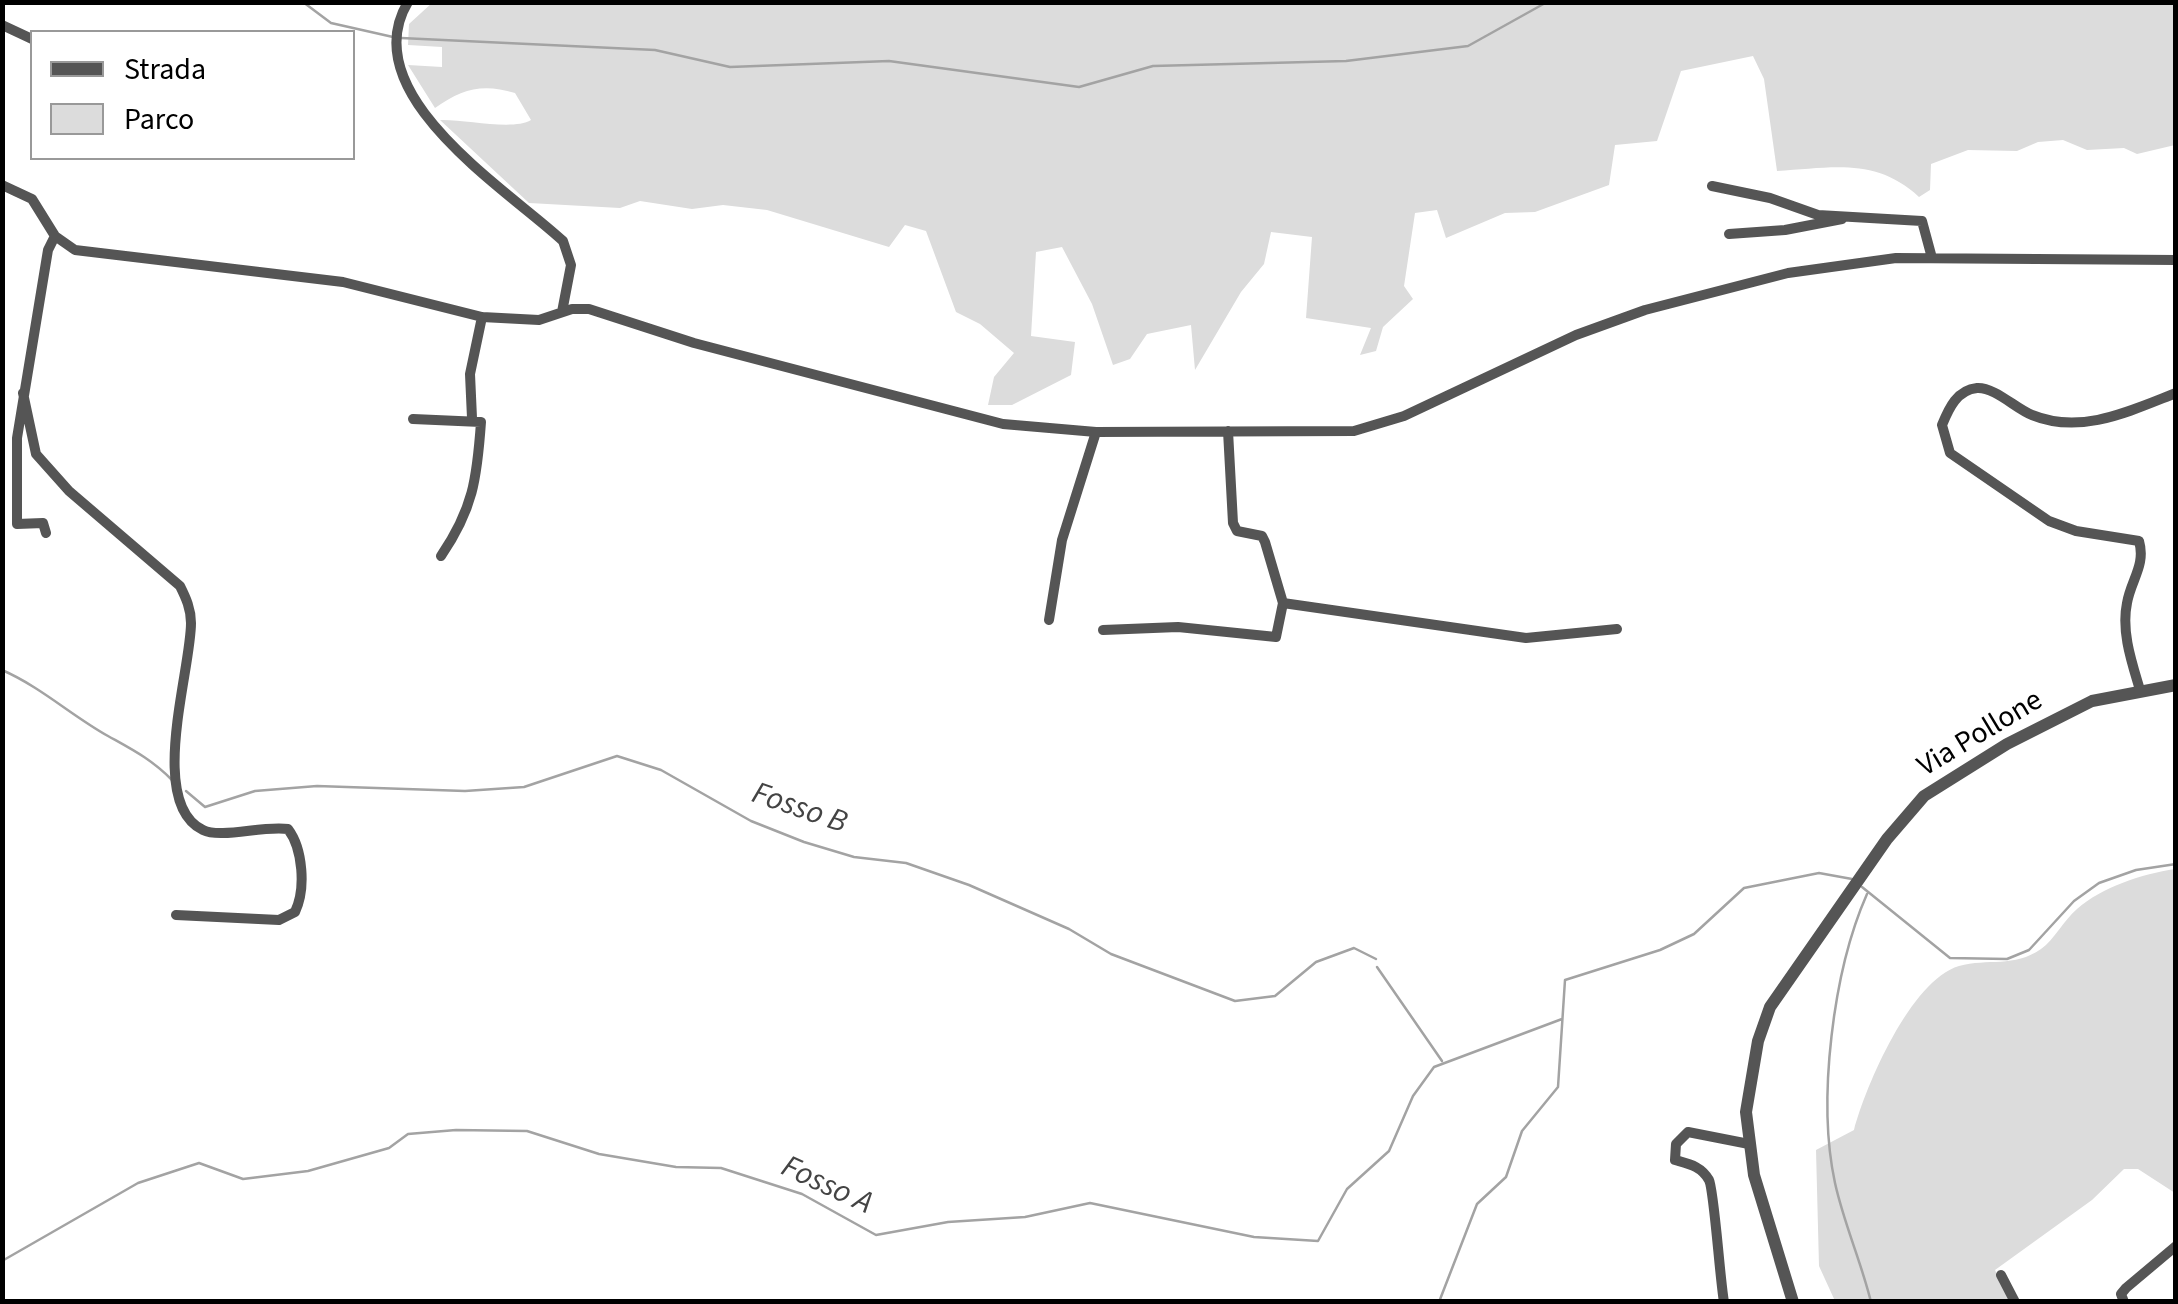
<!DOCTYPE html>
<html>
<head>
<meta charset="utf-8">
<style>
	body { margin:0 }
	#map { position:relative; width:2178px; height:1304px; overflow:hidden; background:#fff; font-family:"Source Sans 3",sans-serif }
	canvas { display:block }
	.frame { position:absolute; inset:0; border:5px solid #000; pointer-events:none }
	.legend { position:absolute; left:30px; top:30px; width:325px; height:130px; box-sizing:border-box; background:#fff; border:2px solid #999; margin:0; padding:12px 18px; list-style:none; font-size:30px; color:#000 }
	.legend li { display:flex; align-items:center; gap:20px; height:50px }
	.legend b { width:50px; border:2px solid #999 }
</style>
</head>
<body>
<div id="map">
<canvas width="2178" height="1304"></canvas>
<div class="frame"></div>
<ul class="legend">
<li><b style="height:12px;background:#555"></b>Strada</li>
<li><b style="height:28px;background:#dcdcdc"></b>Parco</li>
</ul>
</div>
<script>
const ctx = document.querySelector('canvas').getContext('2d');
ctx.lineJoin = 'round';
function fillPath(path, color) {
  ctx.fillStyle = color;
  ctx.fill(path, 'evenodd');
}
function strokePath(path, color, width, dash) {
  ctx.strokeStyle = color;
  ctx.lineWidth = width;
  ctx.lineCap = dash ? 'butt' : 'round';
  ctx.setLineDash(dash || []);
  ctx.stroke(path);
}
function label(font, color, halo, rows, align = 'center') {
  ctx.font = font + ' "Source Sans 3",sans-serif';
  ctx.lineWidth = 10;
  ctx.setLineDash([]);
  ctx.textBaseline = 'middle';
  ctx.strokeStyle = halo;
  ctx.fillStyle = color;
  for (const [text, x, y, turn = 0] of rows) {
    ctx.save();
    ctx.translate(x, y);
    ctx.rotate((+turn || 0) * Math.PI / 180);
    ctx.textAlign = isNaN(turn) ? turn : align;
    if (halo) ctx.strokeText(text, 0, 0);
    ctx.fillText(text, 0, 0);
    ctx.restore();
  }
}
fillPath(new Path2D(`
	M433,2L2175,3V145L2137,154L2124,148L2087,150L2063,140L2038,142L2017,151L1968,150L1931,164L1930,190L1919,197C1876,157 1832,168 1777,171L1764,79L1753,56L1681,71L1657,141L1615,145L1609,185L1535,212L1505,213L1446,238L1437,210L1415,213L1404,286L1413,299L1383,327L1376,351L1360,355L1371,328L1306,318L1312,237L1271,232L1264,264L1241,292L1195,370L1191,325L1147,334L1130,359L1113,365L1092,304L1062,247L1036,252L1031,336L1075,342L1071,375L1012,405H988L994,377L1014,353L980,324L956,312L926,231L905,225L889,247L767,210L723,205L692,209L640,201L620,208L529,203L440,120C464,119 513,131 531,120L515,93C482,83 462,89 435,108L408,65L442,67V47L408,45L409,24Z
	M2175,869V1193L2138,1169H2124L2092,1200L1995,1270L2009,1301H1835L1819,1266L1816,1150L1854,1130C1866,1085 1911,980 1959,966C1988,958 2014,968 2041,949C2055,939 2063,921 2077,909C2102,887 2142,874 2175,869Z`), '#dcdcdc');
strokePath(new Path2D(`
	M303,2L331,23L393,37
	M401,38L655,50L730,67L889,61L1079,87L1153,66L1346,61L1468,46L1547,2
	M2,670C41,687 72,716 108,736C133,750 151,759 172,780
	M186,791L205,807L255,791L317,786L465,791L524,787L617,756L661,770L751,821L804,842L854,857L906,863L969,885L1069,929L1111,954L1235,1001L1275,996L1316,962L1354,948L1376,959
	M1862,887L1950,958L2007,959L2029,950L2074,901L2099,883L2136,870L2176,864
	M1867,894C1833,971 1817,1100 1835,1183C1844,1224 1861,1261 1871,1302
	M1377,967L1442,1061
	M2,1261L138,1183L199,1163L243,1179L308,1171L389,1148L408,1134L456,1130L527,1131L599,1154L676,1167L721,1168L802,1194L876,1235L948,1222L1025,1217L1090,1203L1254,1237L1318,1241L1347,1189L1389,1151L1413,1096L1434,1067L1562,1019
	M1439,1302L1477,1204L1506,1177L1522,1131L1558,1087L1565,980L1660,950L1694,934L1744,888L1819,873L1852,879`), '#a3a3a3', 2.5);
strokePath(new Path2D(`
	M408,2C353,94 507,189 563,241L571,265L562,312
	M2,25L32,39
	M2,185L32,199L55,236L75,250L343,282L482,317L539,320L572,309H589L694,343L1003,424L1096,432L1354,431L1404,416L1576,335L1645,310L1788,273L1896,258L2176,260
	M1712,186L1770,198L1818,215L1922,221L1932,258
	M1729,234L1785,230L1842,219
	M23,393L36,454L69,491L180,586C186,598 191,609 191,623C191,671 147,803 203,830C221,839 264,825 288,829C303,849 306,889 295,912L279,920L176,915
	M472,418L470,374L482,317
	M413,419L481,422C477,479 473,509 441,556
	M1228,431L1233,523L1237,531L1262,536L1265,542L1283,603L1526,638L1617,629
	M46,533L43,523L17,524V438L48,250L55,236
	M1049,620L1062,540L1096,432
	M1103,630L1178,627L1276,637L1283,603
	M2140,690C2132,663 2121,632 2127,603C2131,580 2146,565 2139,541L2076,531L2049,521L1950,453L1942,425C1949,408 1957,390 1977,388C1995,387 2016,409 2032,415C2081,435 2130,411 2176,393
	M2001,1275L2015,1302
	M1724,1302C1720,1280 1714,1189 1709,1180C1701,1166 1689,1164 1675,1160L1676,1144L1688,1132L1749,1144
	M2124,1302L2121,1294L2126,1288L2176,1246`), '#555', 10);
strokePath(new Path2D(`
	M1793,1302L1754,1175L1746,1112L1758,1041L1770,1007L1887,839L1924,796L2007,744L2092,701L2176,685`), '#555', 12);
label('30px', '#000', '#fff', [
	["Via Pollone",1981,735,-31]
]);
label('italic 32px', '#444', '#fff', [
	["Fosso B",799,810,19],
	["Fosso A",826,1187,25]
]);
</script>
</body>
</html>
